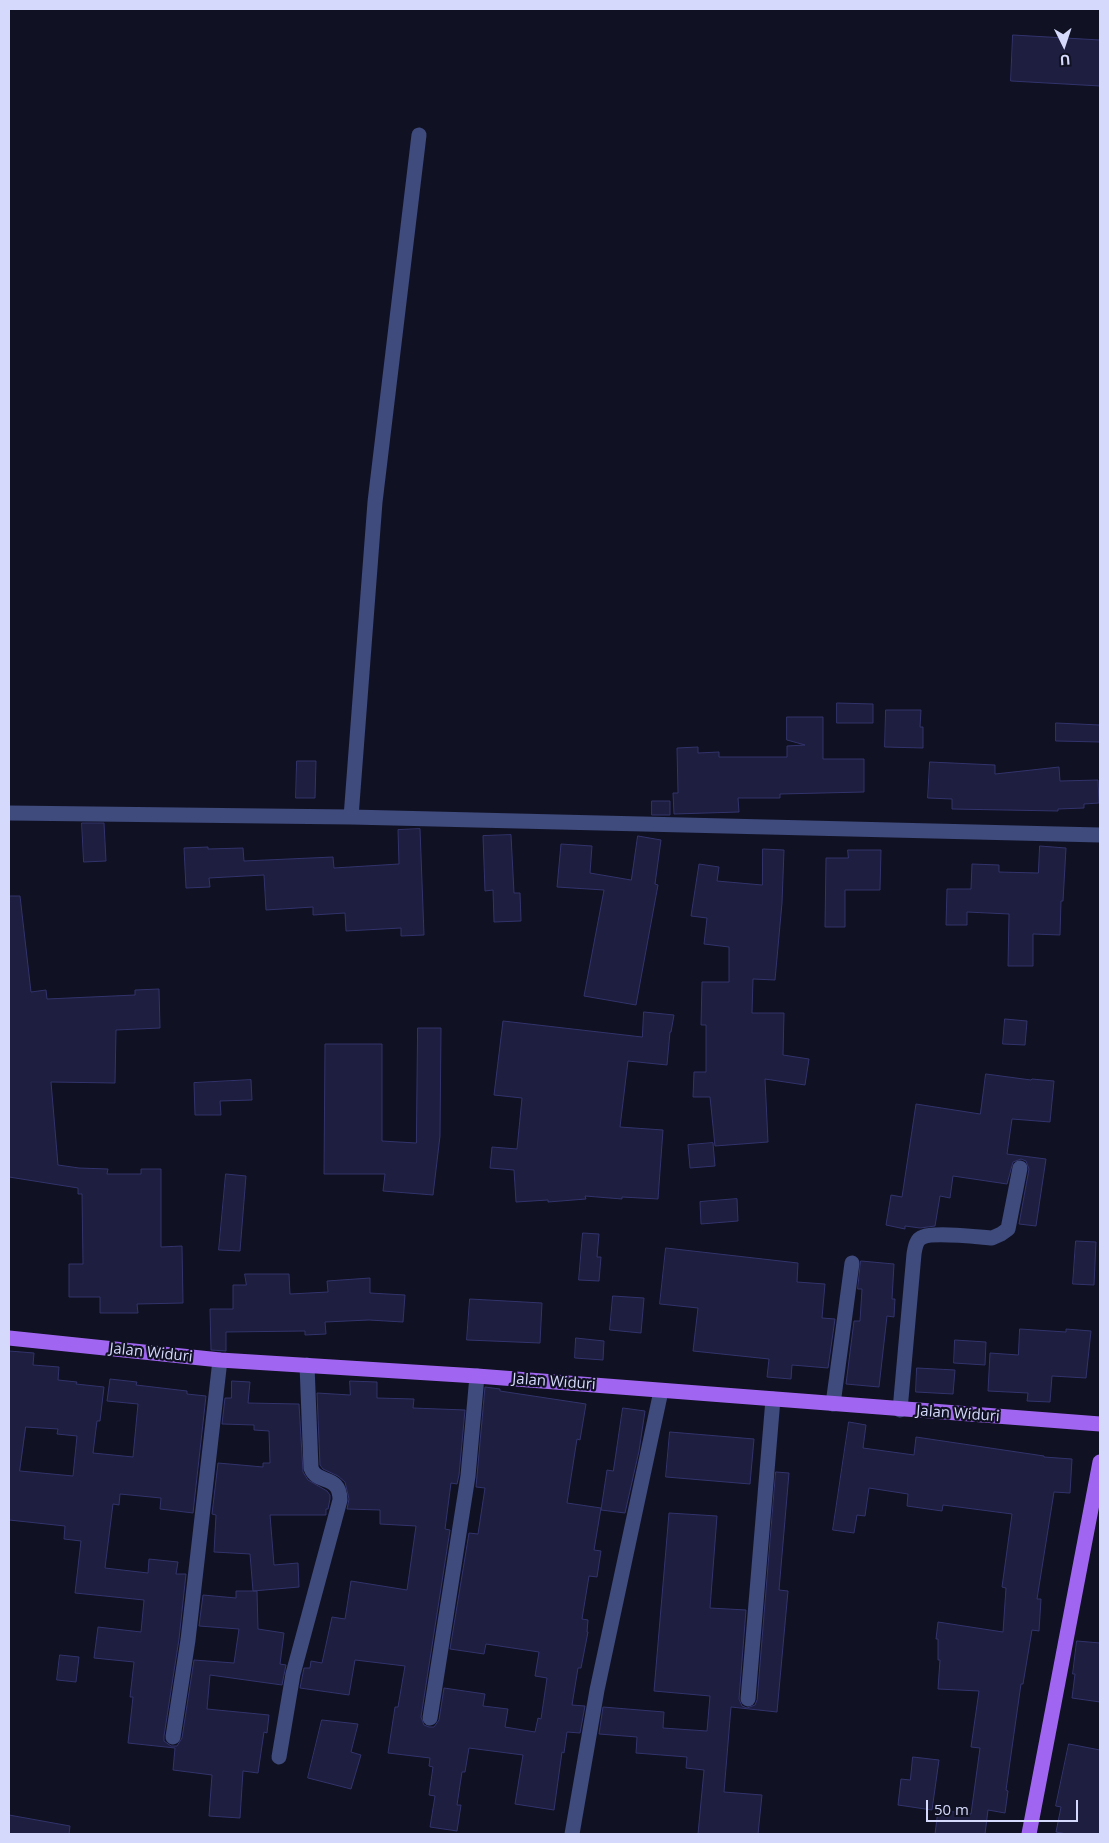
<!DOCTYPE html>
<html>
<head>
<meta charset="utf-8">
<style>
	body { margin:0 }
	#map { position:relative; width:1109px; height:1843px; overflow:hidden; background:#101122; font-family:"Open Sans",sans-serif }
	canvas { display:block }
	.frame { position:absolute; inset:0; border:10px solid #d5d9fb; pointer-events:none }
	.north { position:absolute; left:1039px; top:20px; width:50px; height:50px; -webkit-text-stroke:4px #101122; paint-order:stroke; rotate:176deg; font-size:14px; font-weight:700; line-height:20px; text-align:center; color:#d5d9fb }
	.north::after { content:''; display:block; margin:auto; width:18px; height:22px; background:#d5d9fb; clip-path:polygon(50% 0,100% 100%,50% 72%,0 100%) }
	.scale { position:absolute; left:926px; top:1800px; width:152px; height:22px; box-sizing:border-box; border:2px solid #d5d9fb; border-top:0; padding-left:6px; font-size:15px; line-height:18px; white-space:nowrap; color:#d5d9fb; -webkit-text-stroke:4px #101122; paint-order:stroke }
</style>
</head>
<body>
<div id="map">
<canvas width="1109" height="1843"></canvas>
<div class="frame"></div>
<div class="north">U</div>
<div class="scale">50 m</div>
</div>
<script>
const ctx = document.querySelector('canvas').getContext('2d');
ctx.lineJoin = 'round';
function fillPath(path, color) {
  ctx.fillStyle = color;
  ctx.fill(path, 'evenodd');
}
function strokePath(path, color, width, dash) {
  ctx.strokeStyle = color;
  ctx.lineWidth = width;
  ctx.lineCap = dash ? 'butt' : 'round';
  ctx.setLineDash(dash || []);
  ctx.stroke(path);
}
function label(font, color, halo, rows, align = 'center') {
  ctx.font = font + ' "Open Sans",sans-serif';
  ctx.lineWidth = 4.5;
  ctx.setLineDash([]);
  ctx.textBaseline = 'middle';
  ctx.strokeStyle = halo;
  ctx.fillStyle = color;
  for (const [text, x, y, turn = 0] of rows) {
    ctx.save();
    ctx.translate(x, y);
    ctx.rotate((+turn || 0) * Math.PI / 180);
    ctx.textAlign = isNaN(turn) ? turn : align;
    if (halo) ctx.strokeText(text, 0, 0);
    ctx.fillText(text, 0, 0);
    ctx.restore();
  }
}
const building = new Path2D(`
	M1013,35L1100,40V86L1011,81Z
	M837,703L873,704V723H837Z
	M886,710H921L920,727H923V748L885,747Z
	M787,717H823V759H864V792L780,794V798H738L739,812L674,814L673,793H678L677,748L698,747V753L719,752V757H787V746L805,745L787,740Z
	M1056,723L1100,725V742L1056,741Z
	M297,761H316L315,798H296Z
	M930,762L995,765V774L1059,767L1060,781L1098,780L1099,803L1084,804V808L1058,809V811L952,809V799L928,798Z
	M652,801H670V815H652Z
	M82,823H104L106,861L84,862Z
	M420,829L424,935L401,936V928L346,931L345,913L313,915V907L266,910L264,875L209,878L210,887L186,888L184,848L208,847V849L243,848L244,861L333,857L334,868L399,864L398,830Z
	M511,835L514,893H520L521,921L494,922L493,890L485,891L483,836Z
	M638,836L661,840L655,884L658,885L636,1005L584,996L604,890L557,887L561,844L592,846L590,873L631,880Z
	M1040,846L1066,848L1063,901H1061L1060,935L1033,934V966H1008L1009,914L967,912V925H946L947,889H971L972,864L999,865V872L1038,873Z
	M763,849L784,850L782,903L775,980L753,979L752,1013H784L783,1055L809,1059L805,1085L765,1079L768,1142L715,1146L710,1097H693L694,1072H706V1025H701L702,982H729V947L704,944L707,918L691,916L699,864L719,867L717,881L762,885Z
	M848,850H881L880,890H845V927H825L826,858H848Z
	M9,896H20L31,992L46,990L47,999L135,995V990L159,989L160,1028L116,1030L115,1083L51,1082L58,1165L79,1168L108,1169L107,1174H141V1169H161V1247L182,1246L183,1303L137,1304L138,1313H100V1297H69V1264H83L82,1194H78V1188L9,1177Z
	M644,1012L674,1015L671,1032H670L667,1065L628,1061L620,1127L663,1130L658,1199L622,1197V1199L585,1196L586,1199L548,1202V1200L516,1202L514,1170L490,1168L492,1147L517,1149L522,1098L494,1095L503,1021L642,1037Z
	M1005,1019L1027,1021L1025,1045L1003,1044Z
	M418,1028H441L440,1136L433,1195L383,1191L385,1174H324L325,1044H382V1141L416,1143Z
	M986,1074L1031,1080L1032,1079L1054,1081L1050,1122L1012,1119L1007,1154L1046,1159L1036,1226L1019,1224L1029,1169L1026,1161L1021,1159L1013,1162L1007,1184L953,1176L950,1198L940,1196L935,1226L920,1228L905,1226V1229L886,1225L891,1195L902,1197L916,1104L980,1114Z
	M251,1080L252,1100L220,1101L221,1115H195L194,1083Z
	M713,1143L715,1166L690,1168L688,1145Z
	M226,1174L246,1176L240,1251L219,1250Z
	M737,1199L738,1221L701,1224L700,1202Z
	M583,1233L599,1234L597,1257H601L599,1281L579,1280Z
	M1076,1241L1096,1242L1094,1285L1073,1284Z
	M666,1248L798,1263L797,1282L825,1284L822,1318L835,1319L828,1368L792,1365L791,1379L767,1377L769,1359L693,1351L698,1308L660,1304Z
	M861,1261L894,1264L892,1299H895L894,1317L887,1316L879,1387L846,1384L854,1321H860L862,1289H858Z
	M245,1274H289L290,1294L328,1292L327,1281L370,1278V1293L405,1295L403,1322L369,1320L325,1322L326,1334L305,1335V1331L226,1332V1351L211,1350L210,1309H233V1285H246Z
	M613,1296L644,1298L641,1333L610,1330Z
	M470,1299L542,1303L540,1343L467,1340Z
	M1020,1329L1066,1332V1329L1091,1331L1086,1378L1052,1376L1050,1402L1027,1401L1028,1393L988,1391L990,1353L1018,1355Z
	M576,1338L604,1341L603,1360L575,1358Z
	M955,1340L986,1342L985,1365L954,1363Z
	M9,1351L34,1353L33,1365L59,1367L58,1380L77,1382L76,1384L104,1387L100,1421H97L93,1453L133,1457L138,1404L107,1401L110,1379L137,1382L136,1385L187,1391V1394L206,1396L193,1513L160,1509L161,1498L120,1494L119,1505L113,1504L105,1568L148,1573L149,1559L178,1562L176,1574H186L179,1639L164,1736V1741L171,1746H177L182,1738L194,1660L234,1663L239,1629L199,1626L203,1595L236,1598V1591H257L258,1629L284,1633L280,1664L286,1665L282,1685L210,1675L207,1709L269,1715L267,1733L264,1732L258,1773L243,1771L240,1818L209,1816L212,1775L173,1770L175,1748L128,1743L133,1697H130L134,1662L94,1658L98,1627L141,1632L144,1600L75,1593L81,1541L64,1539L65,1526L9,1520ZM26,1427L58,1429L57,1434L77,1436L73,1476L20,1471Z
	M917,1368L955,1370L953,1394L916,1392Z
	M232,1381L250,1382L248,1403L299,1404L303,1472L308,1480L327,1491L330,1495V1499L328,1509H326V1515H270L274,1565L298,1563L299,1587L253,1591L250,1554L214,1552L216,1515L212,1514L218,1463L263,1467V1463H270L269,1431L254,1430V1425L222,1424L225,1398H231Z
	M350,1381L377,1382V1398L414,1399L413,1408L465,1410L459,1475L457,1484L451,1483L445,1529L450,1530L421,1717L424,1725L429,1727H434L439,1720L444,1688L485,1694L483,1706L508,1709L505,1727L535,1732L538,1718L541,1719L547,1678L535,1676L539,1652L486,1644L484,1654L450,1649L469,1533L478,1534L485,1488L476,1487L485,1387L500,1389V1391L586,1404L580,1440L577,1439L567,1503L601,1508L594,1550L601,1551L597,1577L589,1576L582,1619L588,1620L587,1632H588L581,1668H578L572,1705L585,1706L580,1733L567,1732L564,1753L562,1752L554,1810L515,1804L523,1755L469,1748L465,1772H462L457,1805H461L457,1831L430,1827L435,1796L429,1795L433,1767L429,1766L430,1758L388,1753L395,1707H398L405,1666L355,1660L349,1695L300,1688L304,1668H310L311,1661L322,1663L332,1617L345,1619L351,1581L407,1590L416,1526L380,1524V1510L347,1509L349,1499L345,1482L338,1476L323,1469L320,1465L317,1393L350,1395Z
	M623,1408L645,1411L639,1451L625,1513L601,1510L607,1470L613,1471Z
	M849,1422L866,1425L863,1448L914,1455L916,1437L1044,1456V1457L1072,1459L1070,1493L1054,1492L1037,1599H1041L1039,1631L1032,1630L1023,1684H1021L1006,1790L1008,1791L1005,1813L988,1810L985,1834H935L938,1810L971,1814L980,1748L971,1747L979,1691L938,1689L940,1660H938V1639H936L938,1622L1003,1632L1006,1588L1002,1587L1012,1514L943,1505L942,1511L907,1506L908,1494L869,1488L865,1516L857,1515L854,1533L833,1530Z
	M670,1432L754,1439L750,1484L666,1477Z
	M776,1472L789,1473L779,1590L788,1591L777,1712L731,1707L724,1792L762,1795L758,1834H698L704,1770L686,1768L687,1757L636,1753L637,1737L599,1734L603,1707L664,1712L663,1728L707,1731L710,1696L654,1691L669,1513L717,1516L710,1608L746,1610L739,1699L742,1706L747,1708L755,1705L757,1700Z
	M1077,1641L1100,1643V1702L1072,1698L1075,1674H1073Z
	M60,1655L79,1657L76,1682L57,1680Z
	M322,1720L358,1724L351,1752L361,1755L351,1789L308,1778Z
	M1069,1744L1100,1750V1834H1067L1056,1832L1061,1807L1056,1806Z
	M913,1757L939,1760L932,1810L898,1805L901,1779L910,1780Z
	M9,1815L70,1826L69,1834H9Z`);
fillPath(building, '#1e1e41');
strokePath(building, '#32336b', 1);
strokePath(new Path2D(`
	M9,813L351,817L1100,835
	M351,817L375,502L419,135
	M833,1404L852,1263
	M900,1410L914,1254C915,1248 916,1239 923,1237C934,1232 978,1237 992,1238L1001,1234L1008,1229L1020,1168
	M748,1699L773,1399
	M430,1718L468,1476L477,1376
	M173,1737L188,1640L220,1360
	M279,1757L293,1674L340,1500C340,1474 317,1485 311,1468L307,1365
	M572,1834L597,1690L661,1391`), '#3f4a7d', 15);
strokePath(new Path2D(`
	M9,1338L220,1360L477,1376L1100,1424
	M1029,1834L1100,1462`), '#a066f1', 15);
label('15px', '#d5d9fb', '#101122', [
	["Jalan Widuri",151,1353,6],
	["Jalan Widuri",554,1382,4],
	["Jalan Widuri",958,1414,4]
]);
</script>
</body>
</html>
